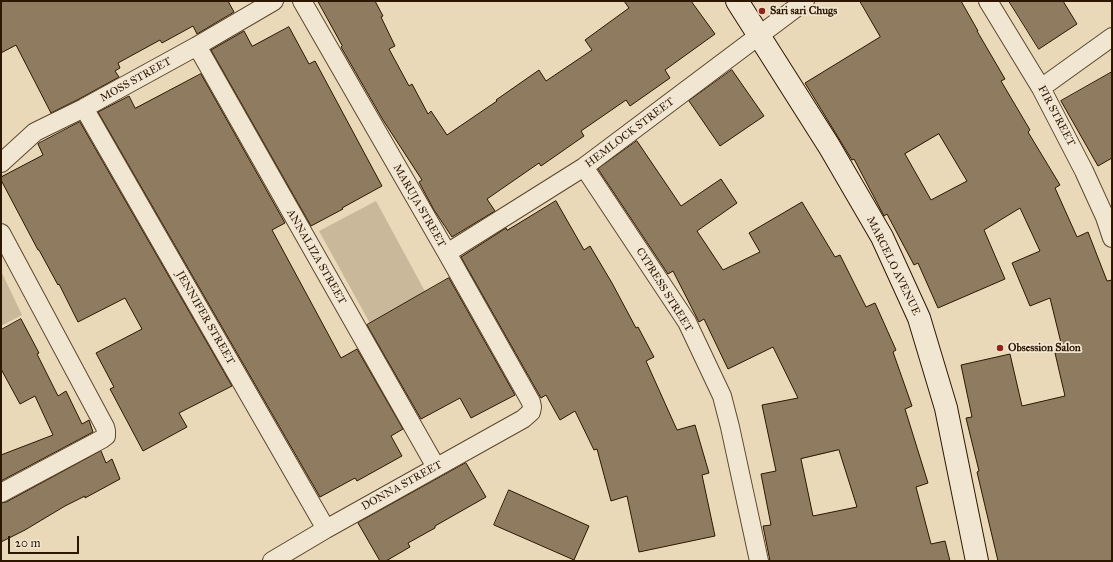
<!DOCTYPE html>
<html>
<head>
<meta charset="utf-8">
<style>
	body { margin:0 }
	#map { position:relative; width:1113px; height:562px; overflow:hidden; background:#e9d9b9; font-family:"IM FELL Great Primer",serif }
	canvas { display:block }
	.frame { position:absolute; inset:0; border:2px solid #2d1700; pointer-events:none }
	.scale { position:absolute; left:8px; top:536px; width:71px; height:18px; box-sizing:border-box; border:2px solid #2d1700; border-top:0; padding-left:5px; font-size:12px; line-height:14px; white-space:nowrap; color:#2d1700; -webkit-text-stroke:3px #f1e6d2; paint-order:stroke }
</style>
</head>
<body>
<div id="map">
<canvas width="1113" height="562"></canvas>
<div class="frame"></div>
<div class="scale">20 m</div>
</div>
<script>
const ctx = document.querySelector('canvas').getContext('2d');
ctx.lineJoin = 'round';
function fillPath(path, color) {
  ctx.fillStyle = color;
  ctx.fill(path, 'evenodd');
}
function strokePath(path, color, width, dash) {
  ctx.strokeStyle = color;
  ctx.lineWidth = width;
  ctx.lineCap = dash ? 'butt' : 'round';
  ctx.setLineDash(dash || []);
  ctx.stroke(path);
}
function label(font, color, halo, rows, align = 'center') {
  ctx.font = font + ' "IM FELL Great Primer",serif';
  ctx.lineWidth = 3.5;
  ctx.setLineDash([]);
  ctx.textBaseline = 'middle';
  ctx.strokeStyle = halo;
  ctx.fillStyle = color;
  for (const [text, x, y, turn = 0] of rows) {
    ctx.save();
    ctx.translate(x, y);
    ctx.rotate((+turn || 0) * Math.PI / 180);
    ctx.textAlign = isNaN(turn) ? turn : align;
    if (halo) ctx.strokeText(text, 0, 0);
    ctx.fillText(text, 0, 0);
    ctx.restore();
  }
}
fillPath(new Path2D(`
	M376,201L428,297L372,327L319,231Z
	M1,271L22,315L1,326Z`), '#c9b89a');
const building = new Path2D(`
	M1,1H228L234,12L197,34L193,26L162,43L160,40L118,63L120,68L115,71L119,77L79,99L51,113L16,45L1,53Z
	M318,1H375L383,16L381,17L395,46L389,49L409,86L412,84L428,114L431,111L447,135L497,101L496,100L539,70L546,81L592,50L585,40L629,8L624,1H691L715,34L665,70L670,78L630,106L626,100L581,131L584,136L541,166L539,163L487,199L495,211L452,237L434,210L419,182L422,180L383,120L341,47L342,46Z
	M860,1H961L978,31H977L1005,79L1001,81L1030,130L1028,132L1060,185L1055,188L1077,237L1088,232L1107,281L1112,280V561H998L977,472L979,471L966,418L972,417L961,365L1010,354L1022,406L1065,396L1055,353L1063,351L1050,298L1030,306L1012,263L1040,251L1020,208L984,230L1005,279L938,308L918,263L914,265L887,214L884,216L854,159L852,160L805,83L880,37ZM939,134L967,181L931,200L905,154Z
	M1009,1H1063L1077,24L1039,49Z
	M289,27L309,64L315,61L382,186L342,208L343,209L311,226L211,50L244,31L252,46Z
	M732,70L764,116L720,146L689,101Z
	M1112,72V158L1098,166L1061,101Z
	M201,74L285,223L272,230L341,358L357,349L403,429L391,436L402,456L357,481L355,478L320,497L98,112L129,96L135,108Z
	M80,122L232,386L179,413L187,427L143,451L110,389L114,387L96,353L142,329L125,298L78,322L59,284L58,285L39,250H38L1,180V177L43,155L38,144Z
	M637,141L681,206L721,179L737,203L697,231L723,270L760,252L749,233L802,202L835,257L840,255L866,307L875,303L896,350L893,352L912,406L905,409L928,483L916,487L931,544L945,541L950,561H770L763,526L771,525L761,474L776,471L762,405L798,398L773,347L728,369L704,319L699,322L673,271L668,274L598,169ZM839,450L857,507L813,516L801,459Z
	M556,201L584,250L590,246L612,283L636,328L638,327L654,357L646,361L677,430L695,425L709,473L702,475L715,536L639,552L627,496L611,501L597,449L594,450L575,411L560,420L546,395L541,398L461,257L506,228L507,230Z
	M449,278L515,395L471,418L460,398L421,419L367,325Z
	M21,319L39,353L37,354L58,396L66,391L82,424L89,420L93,432L1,481V455L53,435L35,396L20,404L1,369V330Z
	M101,451L106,463L112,459L120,479L85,498V496L65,506L25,530L1,542V503L6,502Z
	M466,463L486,497L435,526V528L408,543L410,547L386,561H380L358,523Z
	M509,490L589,526L574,560L494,525Z`);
fillPath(building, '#8f7c60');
strokePath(building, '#2d1700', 1);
const street = new Path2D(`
	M988,1L1041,88L1084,171L1105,217L1112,238
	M197,46L436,467
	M1041,88L1112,37
	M84,108L326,529
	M1,163L35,132L84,108L197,46L274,1
	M584,167L687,322L722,396L730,427L759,561
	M1,233L105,427L106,431V436L102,439L1,493
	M447,253L584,167L805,1
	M272,561L326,529L523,419L531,412L532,407L531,402L447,253L302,1`);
const secondary = new Path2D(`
	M737,1L829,146L882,237L919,318L946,408L977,561`);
strokePath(street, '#5c482e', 20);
strokePath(secondary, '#2d1700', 24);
strokePath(street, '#f1e6d2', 18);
strokePath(secondary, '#f1e6d2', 22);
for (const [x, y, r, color] of [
	[762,11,4,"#8f2418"],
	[1000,348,4,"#8f2418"]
]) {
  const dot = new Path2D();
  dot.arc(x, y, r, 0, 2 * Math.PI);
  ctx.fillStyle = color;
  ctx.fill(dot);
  strokePath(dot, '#f1e6d2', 1.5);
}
label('bold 11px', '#2d1700', '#f1e6d2', [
	["Sari sari Chugs",770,11],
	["Obsession Salon",1008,348]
], 'left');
label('11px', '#2d1700', '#f1e6d2', [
	["MOSS STREET",136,80,-29],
	["FIR STREET",1056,116,62],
	["HEMLOCK STREET",630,133,-37],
	["MARUJA STREET",419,206,60],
	["ANNALIZA STREET",316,257,60],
	["MARCELO AVENUE",893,266,64],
	["CYPRESS STREET",664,290,58],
	["JENNIFER STREET",205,318,60],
	["DONNA STREET",402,486,-29]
]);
</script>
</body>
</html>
